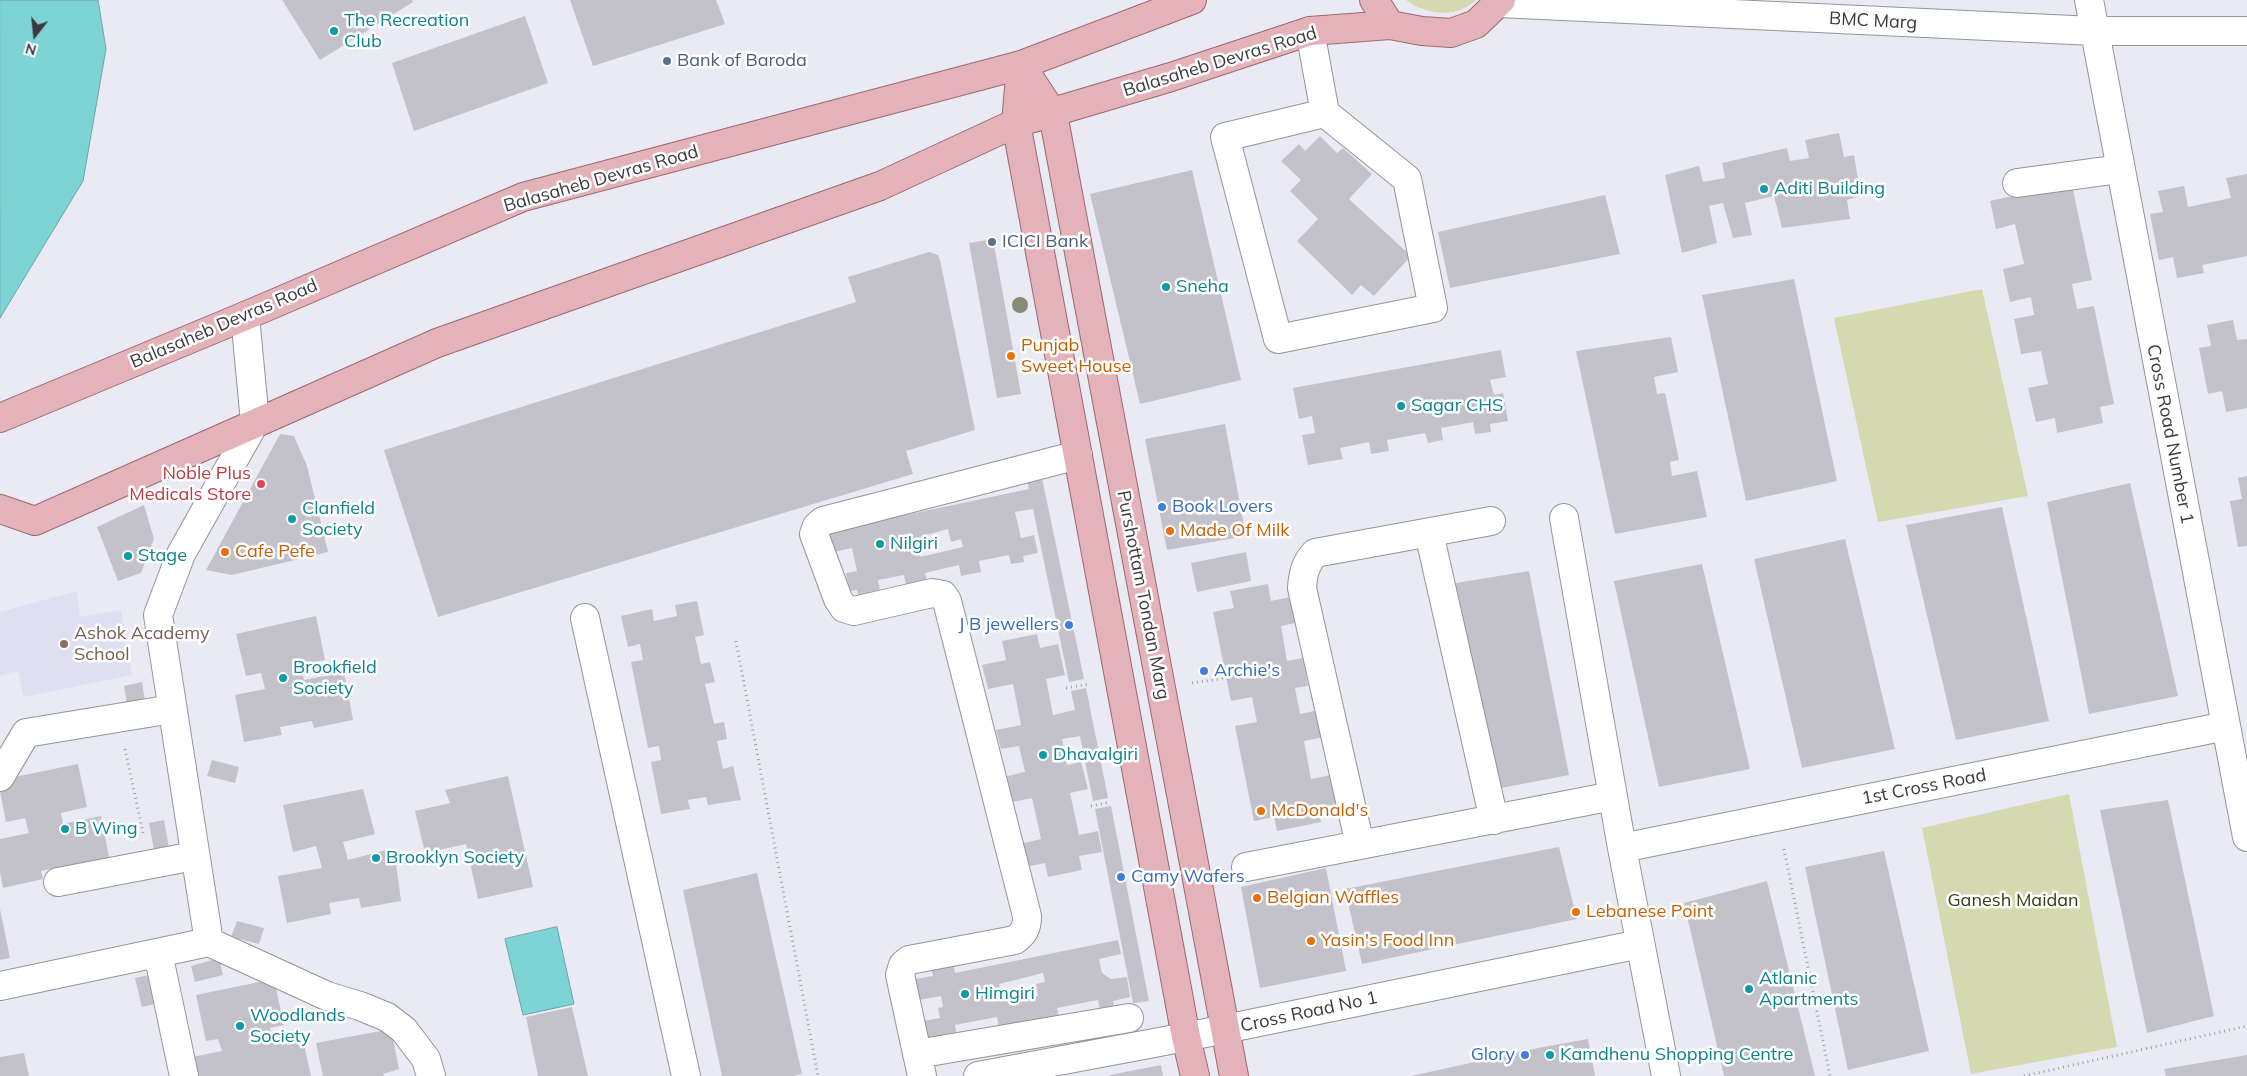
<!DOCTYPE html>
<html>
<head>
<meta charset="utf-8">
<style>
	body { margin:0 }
	#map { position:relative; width:2247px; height:1076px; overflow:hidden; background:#e9eaf4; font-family:Mulish,sans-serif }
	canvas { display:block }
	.north { position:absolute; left:10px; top:10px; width:50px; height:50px; -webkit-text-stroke:4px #fff; paint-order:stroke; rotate:196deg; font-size:14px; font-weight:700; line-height:20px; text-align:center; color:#3a3a3e }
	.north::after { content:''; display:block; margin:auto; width:18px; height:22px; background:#3a3a3e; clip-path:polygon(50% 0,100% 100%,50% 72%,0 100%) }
</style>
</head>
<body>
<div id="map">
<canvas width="2247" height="1076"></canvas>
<div class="north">N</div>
</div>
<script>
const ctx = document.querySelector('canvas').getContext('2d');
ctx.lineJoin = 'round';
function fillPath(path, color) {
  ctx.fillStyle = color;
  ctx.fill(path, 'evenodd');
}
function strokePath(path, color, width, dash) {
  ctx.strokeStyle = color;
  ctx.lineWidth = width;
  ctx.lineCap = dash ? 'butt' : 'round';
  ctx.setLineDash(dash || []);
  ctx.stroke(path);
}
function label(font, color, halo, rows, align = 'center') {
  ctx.font = font + ' Mulish,sans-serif';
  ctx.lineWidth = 5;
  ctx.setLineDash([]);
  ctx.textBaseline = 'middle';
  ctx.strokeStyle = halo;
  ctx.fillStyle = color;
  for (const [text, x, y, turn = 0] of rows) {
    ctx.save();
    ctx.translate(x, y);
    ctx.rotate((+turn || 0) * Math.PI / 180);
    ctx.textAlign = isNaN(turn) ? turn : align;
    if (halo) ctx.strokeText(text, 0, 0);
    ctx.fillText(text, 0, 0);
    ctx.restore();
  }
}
fillPath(new Path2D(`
	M77,591L80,617L121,610L132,675L24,697L18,671L0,675V612Z`), '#dee0f1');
fillPath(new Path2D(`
	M1406,0H1476C1457,19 1425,15 1406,0Z
	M1982,289L2028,496L1878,522L1834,318Z
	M2069,794L2117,1047L1971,1074L1922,828Z`), '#d4d9b0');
const water = new Path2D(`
	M0,0H98L106,49L83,181L0,318Z
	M557,927L574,1004L523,1015L505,939Z`);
fillPath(water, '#7ed3d4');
strokePath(water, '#6aa5a7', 1);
fillPath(new Path2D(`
	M282,0H412L413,2L320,60Z
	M570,0H716L725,24L593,66Z
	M525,16L548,83L414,131L392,63Z
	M1839,133L1844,157L1854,155L1861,196L1847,200L1850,219L1782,228L1774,196L1745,203L1752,235L1733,238L1723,203L1709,206L1717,243L1682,253L1665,175L1699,166L1703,182L1725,178L1722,163L1787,148L1790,161L1809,158L1805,140Z
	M1320,136L1337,153L1343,148L1372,174L1349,199L1411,256L1374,296L1361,285L1352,295L1297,241L1318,219L1290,191L1301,180L1281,161L1299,144L1305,151Z
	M1192,170L1241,380L1140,404L1090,194Z
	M2247,174V256L2202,265L2204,273L2177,278L2173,257L2159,260L2150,214L2163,212L2158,191L2184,186L2188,207L2231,198L2226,178Z
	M2072,185L2092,280L2072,284L2077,309L2094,306L2114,404L2100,407L2103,423L2057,433L2055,418L2036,422L2028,388L2048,384L2041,351L2021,354L2014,319L2034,315L2031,297L2010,302L2003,269L2024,264L2015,224L1996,229L1990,201L2012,196L2010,187Z
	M1605,195L1620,254L1450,288L1438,232Z
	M993,239L1021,394L997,398L969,243Z
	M929,252L938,255L940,260L975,430L906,451L913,474L438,617L384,450L856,302L848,277Z
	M1794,279L1837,481L1746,501L1702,295Z
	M2233,320L2237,340L2247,339V408L2226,412L2222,391L2208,394L2199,348L2211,346L2207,325Z
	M1671,337L1678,372L1654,377L1657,394L1665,393L1679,460L1670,462L1672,476L1697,471L1707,517L1615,534L1576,351Z
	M1501,350L1506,377L1490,380L1494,395L1503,393L1508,421L1490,424L1491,432L1475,434L1473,422L1441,428L1443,440L1428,443L1425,433L1387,440L1389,451L1371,454L1369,442L1340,448L1343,459L1308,465L1302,435L1315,433L1312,416L1299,419L1293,388Z
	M1225,424L1246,536L1167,550L1145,439Z
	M280,434L294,436L307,466L328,552L232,575L206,570Z
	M2247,476V546L2238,547L2230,501L2242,499L2238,478Z
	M1042,478L1084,679L1069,682L1033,509L1015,512L1021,538L1034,535L1038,553L1023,556L1024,562L1011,564L1009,555L979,561L981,572L961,576L959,565L925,573L927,581L906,585L904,575L878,580L880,591L858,596L857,590L849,591L846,573L857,571L852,548L834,552L830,531L1029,489L1027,481ZM948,529L951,542L961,539L963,547L920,557L918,549L928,547L926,535Z
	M2130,483L2178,696L2089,714L2047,502Z
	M144,505L154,539L141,573L118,581L97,527Z
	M2002,507L2049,721L1956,740L1906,525Z
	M1845,539L1895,749L1802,768L1754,559Z
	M1246,552L1251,581L1197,592L1191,563Z
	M1702,564L1750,769L1659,787L1614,581Z
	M1529,571L1569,775L1491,790L1450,584Z
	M1268,584L1271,601L1290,597L1295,623L1281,626L1287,661L1303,658L1308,686L1295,688L1300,714L1319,710L1324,737L1304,741L1311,779L1331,775L1336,804L1318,808L1321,822L1277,831L1274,817L1254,821L1235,726L1257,722L1252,697L1231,701L1213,612L1234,608L1230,591Z
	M697,601L704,635L695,637L701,664L710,662L715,682L705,684L714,724L724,722L727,739L717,741L723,769L733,766L741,800L708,805L706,797L688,800L690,809L661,814L651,762L661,760L659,746L648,748L631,662L643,660L640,644L628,647L621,616L652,609L654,621L677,616L675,605Z
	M316,616L325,660L300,665L304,680L344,672L353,720L314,728L312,721L280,727L282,735L244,742L235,695L265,689L261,673L246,676L236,634Z
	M1037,634L1040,648L1058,644L1065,675L1046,679L1053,715L1075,710L1071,691L1086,688L1108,798L1093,801L1080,736L1062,739L1067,765L1081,762L1088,789L1070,793L1079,835L1098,831L1102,852L1079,856L1082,870L1048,877L1045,863L1025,867L1020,844L1041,839L1038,825L1032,798L1012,802L1007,776L1025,772L1019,746L1001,749L996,730L1021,725L1013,684L988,689L982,665L1006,660L1002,641Z
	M142,682L146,707L128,710L124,686Z
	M212,760L239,767L235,783L207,776Z
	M78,764L87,807L61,813L63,824L101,816L111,867L72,874L70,865L41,871L43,879L3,888L0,872V839L29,833L25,818L6,822L0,791V780Z
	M508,776L533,887L478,899L466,844L425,853L415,811L450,803L445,790Z
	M363,789L375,834L343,842L348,860L394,848L401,901L361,908L359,898L329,903L331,914L287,923L278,876L322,868L316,846L293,852L283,805Z
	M2168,800L2214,1016L2147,1033L2100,810Z
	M1111,806L1149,1001L1133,1003L1095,809Z
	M164,820L169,848L154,850L149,823Z
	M1559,847L1577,919L1362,964L1345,889Z
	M1884,851L1929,1051L1848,1070L1805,867Z
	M1326,868L1346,971L1260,988L1241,887Z
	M757,873L802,1074L793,1076H722L683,890Z
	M1767,881L1815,1076H1724L1684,903Z
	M0,909L10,958L0,960Z
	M237,921L264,928L259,944L231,937Z
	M1118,940L1121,954L1099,959L1102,973L1111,979L1127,977L1130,997L1113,1001L1114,1008L1100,1011L1098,1000L1057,1008L1060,1022L1000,1033L997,1017L955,1025L958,1042L927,1043L923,1021L940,1018L938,1008L943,1007L941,996L919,1000L915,979L933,976L931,967L953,963L955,973ZM1043,973L1045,982L1036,984L1038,996L1015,1002L1012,989L1001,992L999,984Z
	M219,958L223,975L195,982L191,966Z
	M153,974L160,1003L142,1007L135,978Z
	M274,979L284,1025L270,1028L274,1042L302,1035L311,1076H196L192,1057L222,1051L218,1039L206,1041L196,995Z
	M572,1007L588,1076H538L526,1017Z
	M391,1029L399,1069L383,1074L384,1076H323L316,1043Z
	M1588,1039L1595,1076H1411L1543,1047Z
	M24,1053L29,1076H0V1057Z
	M2247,1055V1076H2166L2164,1069Z
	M1161,1065L1163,1076H1110V1075Z`), '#c3c2cb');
const minor = new Path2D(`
	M2089,0L2247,837
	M1499,3L2094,31H2247
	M1310,31L1325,113L1407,179L1433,308L1278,339L1225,137L1325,113
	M2017,183L2120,169
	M1564,518L1622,848L1666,1076
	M1429,533L1494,820
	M585,618L686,1076
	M0,777L26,733L172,709
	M1360,845L1302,588C1303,574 1305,564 1315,553L1491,521
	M1622,848L2226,726
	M1246,867L1613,796
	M58,882L194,856
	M209,942L327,996L360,1006L387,1017L404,1030L426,1059L431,1076
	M158,953L184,1076
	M0,986L209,942L158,615L181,554L255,422L245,316
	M917,1054L1129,1018
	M922,1076L900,975L903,965L909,960L1015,940C1024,933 1027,928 1027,916L947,601L943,595L932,593L854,611L844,608L838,599L814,534L817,526L823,521L1078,455
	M978,1076L1186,1037L1640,944`);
const major = new Path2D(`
	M1374,0L1390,25
	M1021,65L1053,114L1234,1076
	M1021,65L1016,123L1186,1037L1195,1076
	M0,418L245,316L523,197L1021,65L1192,0
	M0,509L35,521L437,343L880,186L1016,123L1171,77L1310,31L1390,25L1422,31L1451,33L1476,24L1501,0`);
strokePath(minor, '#93949d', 30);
strokePath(major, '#9c686f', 30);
strokePath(new Path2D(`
	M736,641L818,1076
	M1192,683L1248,675
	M1066,688L1088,684
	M125,749L143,833
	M1091,806L1110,802
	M1784,849L1830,1076
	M2024,1076L2247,1026`), '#9e9fa6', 3, [1, 4]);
strokePath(minor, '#fff', 28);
strokePath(major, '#e3b3b9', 28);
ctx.fillStyle = '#888b75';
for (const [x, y] of [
	[1020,305]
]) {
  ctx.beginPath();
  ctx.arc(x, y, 8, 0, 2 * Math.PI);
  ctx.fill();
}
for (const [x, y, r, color] of [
	[334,31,5,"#0f9aa8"],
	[667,61,5,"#5c6f8a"],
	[1764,189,5,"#0f9aa8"],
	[992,242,5,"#5c6f8a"],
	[1166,287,5,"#0f9aa8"],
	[1011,356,5,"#e8710a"],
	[1401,406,5,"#0f9aa8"],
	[261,484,5,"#e0444e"],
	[1162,507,5,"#3f7fe0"],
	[292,519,5,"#0f9aa8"],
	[1170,531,5,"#e8710a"],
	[880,544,5,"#0f9aa8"],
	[225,552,5,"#e8710a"],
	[128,556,5,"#0f9aa8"],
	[1069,625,5,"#3f7fe0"],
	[64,644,5,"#8d6e63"],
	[1204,671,5,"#3f7fe0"],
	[283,678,5,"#0f9aa8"],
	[1043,755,5,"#0f9aa8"],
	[1261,811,5,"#e8710a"],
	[65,829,5,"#0f9aa8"],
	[376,858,5,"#0f9aa8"],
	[1121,877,5,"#3f7fe0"],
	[1257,898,5,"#e8710a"],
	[1576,912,5,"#e8710a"],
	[1311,941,5,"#e8710a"],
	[1749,989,5,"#0f9aa8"],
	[965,994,5,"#0f9aa8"],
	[240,1026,5,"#0f9aa8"],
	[1525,1055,5,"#3f7fe0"],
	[1550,1055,5,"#0f9aa8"]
]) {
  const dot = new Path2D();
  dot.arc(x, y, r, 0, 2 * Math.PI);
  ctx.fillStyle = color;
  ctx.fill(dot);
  strokePath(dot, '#fff', 2);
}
label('18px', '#0d838f', '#fff', [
	["The Recreation",344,21],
	["Club",344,42],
	["Aditi Building",1774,189],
	["Sneha",1176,287],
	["Sagar CHS",1411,406],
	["Clanfield",302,509],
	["Society",302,530],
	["Nilgiri",890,544],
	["Stage",138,556],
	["Brookfield",293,668],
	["Society",293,689],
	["Dhavalgiri",1053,755],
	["B Wing",75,829],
	["Brooklyn Society",386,858],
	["Atlanic",1759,979],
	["Apartments",1759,1000],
	["Himgiri",975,994],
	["Woodlands",250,1016],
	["Society",250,1037],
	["Kamdhenu Shopping Centre",1560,1055]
], 'left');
label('18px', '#3a3a3e', '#fff', [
	["BMC Marg",1873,21,3],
	["Balasaheb Devras Road",1220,62,-17],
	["Balasaheb Devras Road",601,179,-16],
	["Balasaheb Devras Road",224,324,-23],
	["Cross Road Number 1",2170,434,79],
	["Purshottam Tondan Marg",1143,595,79],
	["1st Cross Road",1924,787,-11],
	["Cross Road No 1",1309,1012,-12]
]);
label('18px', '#4e5e75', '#fff', [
	["Bank of Baroda",677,61],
	["ICICI Bank",1002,242]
], 'left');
label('18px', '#c56008', '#fff', [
	["Punjab",1021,346],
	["Sweet House",1021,367],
	["Made Of Milk",1180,531],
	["Cafe Pefe",235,552],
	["McDonald's",1271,811],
	["Belgian Waffles",1267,898],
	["Lebanese Point",1586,912],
	["Yasin's Food Inn",1321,941]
], 'left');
label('18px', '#be3a42', '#fff', [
	["Noble Plus",251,474],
	["Medicals Store",251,495]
], 'right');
label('18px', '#366cbe', '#fff', [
	["Book Lovers",1172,507],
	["J B jewellers",1059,625,"right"],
	["Archie's",1214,671],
	["Camy Wafers",1131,877],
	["Glory",1515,1055,"right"]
], 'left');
label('18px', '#785e54', '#fff', [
	["Ashok Academy",74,634],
	["School",74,655]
], 'left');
label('18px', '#393d0d', '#fff', [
	["Ganesh Maidan",2013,901]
]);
</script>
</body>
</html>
